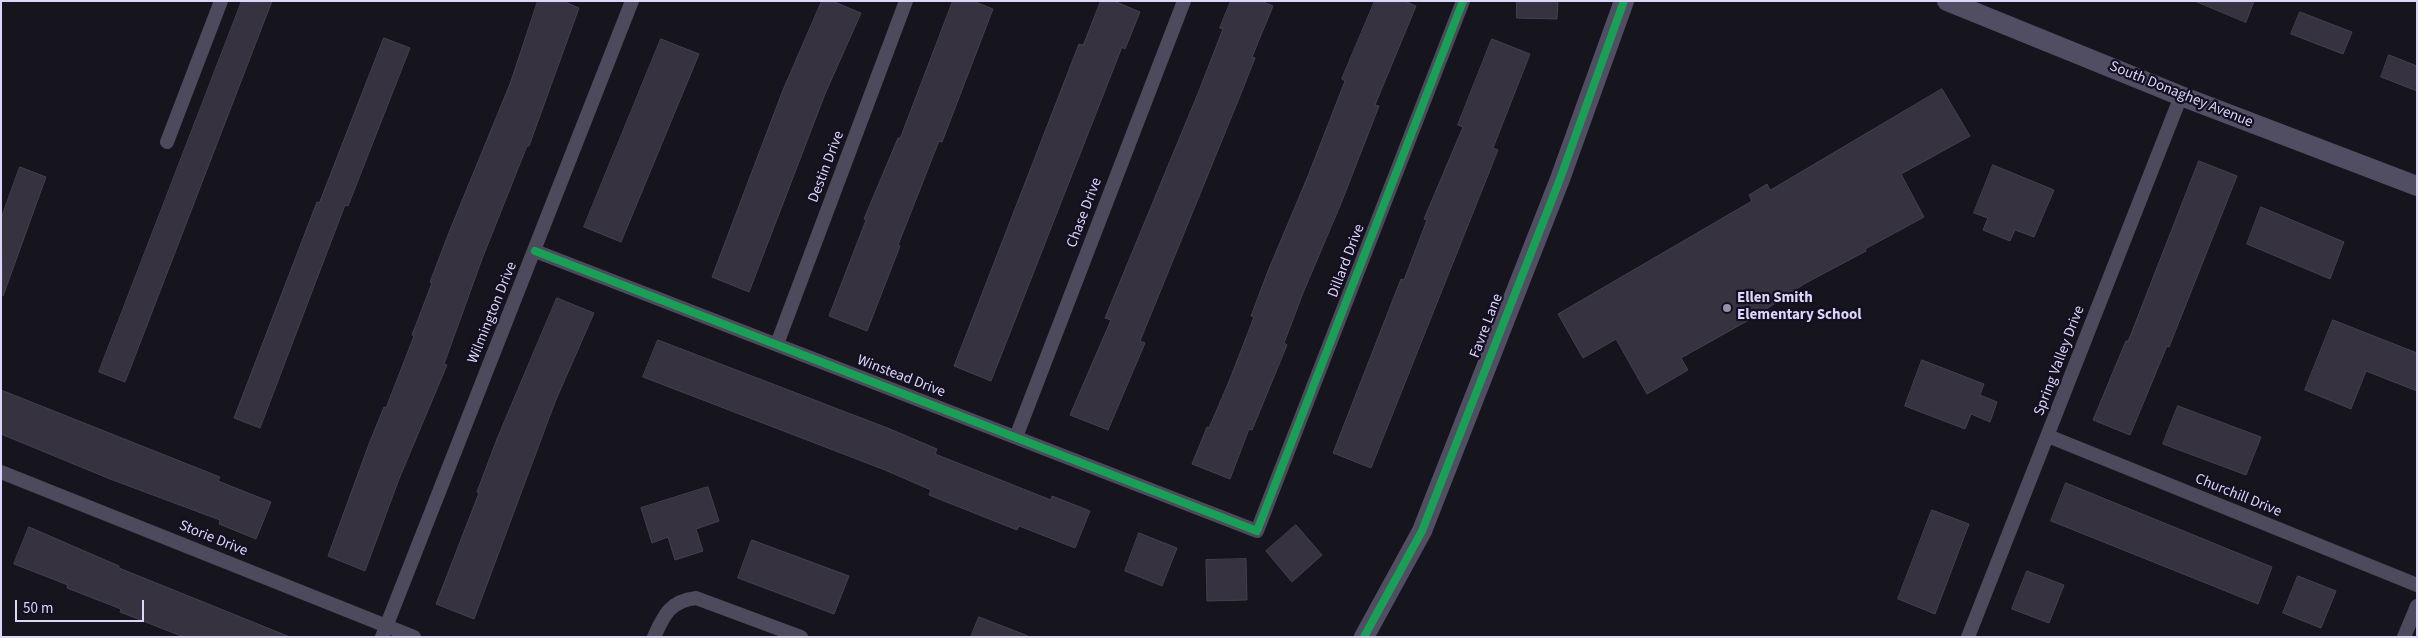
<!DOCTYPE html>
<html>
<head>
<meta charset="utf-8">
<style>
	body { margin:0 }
	#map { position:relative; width:2418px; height:638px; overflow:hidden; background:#16141d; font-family:"Source Sans 3",sans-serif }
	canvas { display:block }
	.frame { position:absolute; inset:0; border:2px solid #ddd5fa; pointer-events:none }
	.scale { position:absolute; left:15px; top:600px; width:129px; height:22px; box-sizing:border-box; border:2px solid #ddd5fa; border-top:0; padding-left:6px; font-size:15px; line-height:18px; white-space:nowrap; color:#ddd5fa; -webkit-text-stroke:4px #151021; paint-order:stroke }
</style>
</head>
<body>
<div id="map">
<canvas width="2418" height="638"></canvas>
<div class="frame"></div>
<div class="scale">50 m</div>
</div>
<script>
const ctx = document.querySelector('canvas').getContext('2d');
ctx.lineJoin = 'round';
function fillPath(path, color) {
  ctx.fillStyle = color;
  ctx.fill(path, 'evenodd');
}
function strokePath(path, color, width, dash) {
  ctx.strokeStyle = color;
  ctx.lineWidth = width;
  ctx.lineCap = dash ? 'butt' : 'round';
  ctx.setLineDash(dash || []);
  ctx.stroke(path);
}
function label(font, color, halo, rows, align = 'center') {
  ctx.font = font + ' "Source Sans 3",sans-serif';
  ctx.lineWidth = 4.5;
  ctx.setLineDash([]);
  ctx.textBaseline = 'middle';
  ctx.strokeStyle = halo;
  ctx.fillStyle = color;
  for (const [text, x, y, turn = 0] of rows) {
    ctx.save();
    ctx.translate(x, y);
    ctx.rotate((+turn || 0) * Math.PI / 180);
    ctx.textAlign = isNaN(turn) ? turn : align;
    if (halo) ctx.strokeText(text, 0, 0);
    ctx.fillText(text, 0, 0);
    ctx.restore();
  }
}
const building = new Path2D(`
	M242,1H272L125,382L99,372Z
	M538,1H563L579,8L529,146H527L482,259L444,364L447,365L399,479L365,571L328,556L369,444L384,407L386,408L414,336L412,335L432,283L430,282L450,230L510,84Z
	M822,1H832L861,13L825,94L749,292L712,277L783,90Z
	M953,1H973L993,9L942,142L939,141L898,245L900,246L867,331L829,316L866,220L864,219L898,138H900Z
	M1101,1H1114L1140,12L1125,49L1122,47L991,381L954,366L1079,44L1083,45Z
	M1231,1H1261L1273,6L1252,57L1255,58L1240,96L1140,341L1145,343L1108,430L1070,415L1111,320L1105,318L1199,91L1223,29L1220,28Z
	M1375,1H1404L1416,6L1375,105L1379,106L1342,201L1303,293L1284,343L1287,345L1252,430L1249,429L1230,479L1192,464L1207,427L1209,428L1230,379L1254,317L1251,316L1268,271L1308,176L1345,81L1342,79Z
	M1517,1H1558L1557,19L1517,18Z
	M2195,1H2254L2246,22Z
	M2300,12L2352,32L2343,54L2291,34Z
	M384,38L410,48L348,206L345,205L260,428L234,418L317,202L319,203Z
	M661,39L699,54L621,242L584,227Z
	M1492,39L1530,54L1493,148L1498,150L1371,468L1333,453L1401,279L1404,280L1427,220L1424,219L1463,127L1458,125Z
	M2389,55L2417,66V91L2381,77Z
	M1942,89L1970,136L1901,174L1924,217L1865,249L1866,251L1804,284L1756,316L1681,358L1688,370L1647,394L1616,339L1583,358L1558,314L1752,201L1749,195L1767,184L1770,190Z
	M2199,161L2237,176L2169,347L2167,346L2130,435L2093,420L2126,341H2128Z
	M1993,165L2054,190L2034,237L2015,230L2010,241L1983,230L1988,218L1974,213Z
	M20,167L46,177L3,296L1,219Z
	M2261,207L2344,242L2330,279L2247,244Z
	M557,298L594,313L555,402L474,619L436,604L479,493L477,492L497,439Z
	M2333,320L2417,353V391L2366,371L2351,409L2305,390Z
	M658,340L890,429L937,449L935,454L1051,500L1052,496L1090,511L1075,548L1019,526L1017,530L929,495L931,490L885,470L643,377Z
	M1922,360L1984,384L1980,395L1997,402L1990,422L1971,414L1965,429L1905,406Z
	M1,390L220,477L218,481L271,502L256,539L219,524L220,520L110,479L1,434Z
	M2178,406L2261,437L2246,475L2163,444Z
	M2066,483L2272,567L2258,604L2051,521Z
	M708,487L719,521L696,529L703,551L675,560L668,537L652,543L641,508Z
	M1932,510L1969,524L1935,614L1898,599Z
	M1296,525L1322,555L1292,582L1266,551Z
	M29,527L119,566V568L290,637H184L120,612L121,609L67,588L68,585L14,564Z
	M1139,533L1177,548L1162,586L1125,571Z
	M752,540L849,576L834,614L738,578Z
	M1246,559L1247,600L1207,601L1206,560Z
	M2027,571L2064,585L2049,623L2012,609Z
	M2298,576L2336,591L2321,628L2283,613Z
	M979,617L1028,636V637H971Z`);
fillPath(building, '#36323f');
strokePath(building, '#444050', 1);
strokePath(new Path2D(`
	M167,142L221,1
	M535,251L1257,531L1463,1
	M777,344L906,1
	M2048,436L2417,585
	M1016,437L1184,1
	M1,472L414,637
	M382,637L632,1
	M654,637C664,615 670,601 696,598L801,637
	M1968,637L2181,96
	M2404,637L2417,606`), '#4c4a5c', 14);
strokePath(new Path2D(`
	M1947,1L2181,96L2417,186
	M1364,637L1422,531L1560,179L1624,1`), '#514e63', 20);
strokePath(new Path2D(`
	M535,251L1257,531L1463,1
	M1364,637L1422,531L1560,179L1624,1`), '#1a9f57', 8);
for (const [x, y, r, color] of [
	[1727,308,5,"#9791ad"]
]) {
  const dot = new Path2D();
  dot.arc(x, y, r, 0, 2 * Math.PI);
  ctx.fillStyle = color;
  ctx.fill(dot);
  strokePath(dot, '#151021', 2);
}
label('15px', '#ddd5fa', '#151021', [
	["South Donaghey Avenue",2181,95,22],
	["Destin Drive",827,167,-69],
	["Chase Drive",1085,213,-69],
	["Dillard Drive",1347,261,-69],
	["Wilmington Drive",493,313,-68],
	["Favre Lane",1487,326,-69],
	["Spring Valley Drive",2060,361,-69],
	["Winstead Drive",901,377,21],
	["Churchill Drive",2238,496,22],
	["Storie Drive",213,539,22]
]);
label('bold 15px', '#ddd5fa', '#151021', [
	["Ellen Smith",1737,299],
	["Elementary School",1737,316]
], 'left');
</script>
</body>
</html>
